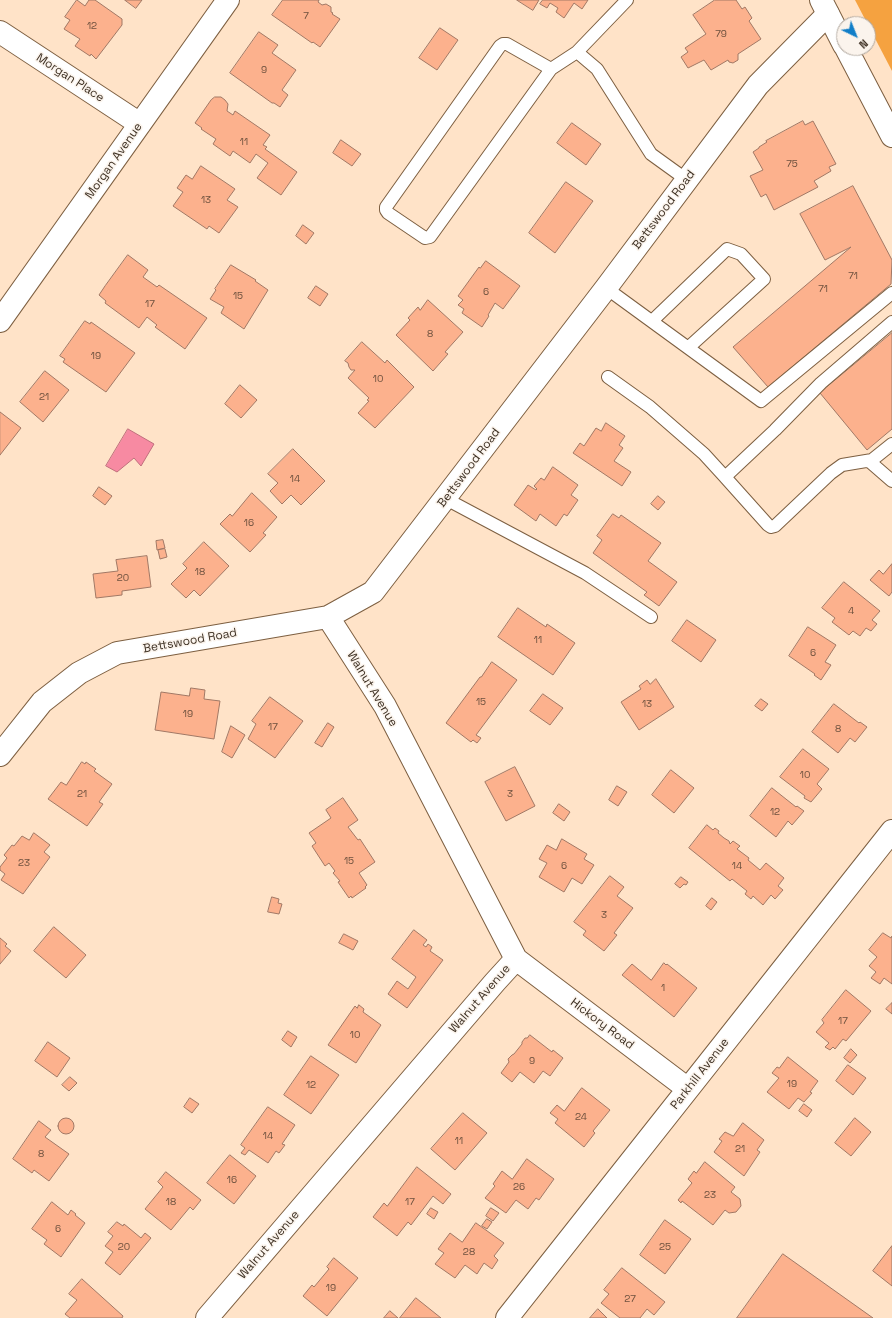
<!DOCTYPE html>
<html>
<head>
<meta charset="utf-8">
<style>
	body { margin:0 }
	#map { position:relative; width:892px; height:1318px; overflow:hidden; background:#ffe3c8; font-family:"Space Grotesk",sans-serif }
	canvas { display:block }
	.north { position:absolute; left:836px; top:16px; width:40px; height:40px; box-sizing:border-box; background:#fbf4ed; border:1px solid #afa69d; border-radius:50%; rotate:137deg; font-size:11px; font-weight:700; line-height:16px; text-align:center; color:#3e3124 }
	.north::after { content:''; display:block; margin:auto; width:14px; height:18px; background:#117ec8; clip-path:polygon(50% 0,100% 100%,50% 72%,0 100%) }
</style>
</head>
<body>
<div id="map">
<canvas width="892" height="1318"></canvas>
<div class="north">N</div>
</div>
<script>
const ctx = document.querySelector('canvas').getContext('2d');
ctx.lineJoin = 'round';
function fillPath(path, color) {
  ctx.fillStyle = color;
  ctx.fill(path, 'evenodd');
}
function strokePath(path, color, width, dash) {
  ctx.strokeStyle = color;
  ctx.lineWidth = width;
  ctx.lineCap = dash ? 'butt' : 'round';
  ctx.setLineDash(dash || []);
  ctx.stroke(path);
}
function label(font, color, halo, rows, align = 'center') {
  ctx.font = font + ' "Space Grotesk",sans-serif';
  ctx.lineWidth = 3;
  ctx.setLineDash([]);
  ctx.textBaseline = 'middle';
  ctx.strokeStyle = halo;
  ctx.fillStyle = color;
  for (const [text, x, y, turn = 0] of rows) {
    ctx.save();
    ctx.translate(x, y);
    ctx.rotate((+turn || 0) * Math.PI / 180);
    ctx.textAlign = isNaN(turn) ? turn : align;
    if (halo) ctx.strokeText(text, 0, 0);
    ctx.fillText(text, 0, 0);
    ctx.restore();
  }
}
fillPath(new Path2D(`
	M855,0H892V71Z`), '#f5a240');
const water = new Path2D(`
	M128,429L154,444L141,466L134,458L117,472L106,466Z`);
fillPath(water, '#f78aa2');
strokePath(water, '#c06f7c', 1);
const building = new Path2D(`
	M77,0L85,6L89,0H95L122,19V25L96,59L91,54L90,56L75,46L80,39L64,29L70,20L65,17Z
	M125,0H142L136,8Z
	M283,0H319L318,2L322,5L326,4L331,7V12L333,13L332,14L340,19L320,47L313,42L312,43L272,15Z
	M517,0H539L533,10Z
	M543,0H588L582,9L574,3L564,18L556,12L558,8L550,3L547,8L540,4Z
	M715,0H736L742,9L745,7L752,18L749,21L761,39L738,54V60L733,63L729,62L728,60L711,70L704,60L688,68L681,57L688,52L685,48L706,34L693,15Z
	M440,28L458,40L437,70L419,58Z
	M259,32L278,45L272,53L296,70L282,90L288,95L280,107L274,103H272L230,73Z
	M215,97H221L225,100L228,104L227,111L233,115L235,111L270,135L263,145L267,147L265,149L297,172L281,195L257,178L268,163L256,154L250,163L233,151L230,156L213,144L216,139L201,129L202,128L195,123L211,100Z
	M803,121L805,125L813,121L836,164L829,167L831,171L814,181L818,187L774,210L766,194L761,197L750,176L763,170L753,152L759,148V147L767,142L766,141Z
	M572,123L601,144L586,165L557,143Z
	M341,140L361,154L352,166L333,153Z
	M201,166L235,189L227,200L238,207L219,233L209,226L207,229L173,206L183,192L177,188L186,175L192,179Z
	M566,182L593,201L555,253L529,233Z
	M853,186L892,260L891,284L768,387L733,347L851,247L825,260L800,214Z
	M303,225L314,233L306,244L296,236Z
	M128,255L148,270L143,277L157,287L159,285L207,318L185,349L155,327L157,325L147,317L139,328L105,303L106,301L99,295L105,286Z
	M486,261L520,286L503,309L495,303L488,315L489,316L482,327L462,313L464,309L458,305L463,300L458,296L479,267L480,268Z
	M231,265L256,280L255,281L268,290L244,329L221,313L224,307L210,299L216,290L215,289Z
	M316,286L328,294L320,306L308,298Z
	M428,300L463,332L445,352L448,354L433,371L396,335L410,320L408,318L418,307L420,310Z
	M85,321L90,324L91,322L135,353L106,392L63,362L65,359L60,356Z
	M892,333V429L867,450L820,393Z
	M362,342L385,363L387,360L414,387L375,428L358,413L369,401L367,400L369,398L348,378L355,370H351L349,367L348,363L345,361Z
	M45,371L69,390L43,422L20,402Z
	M240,385L257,400L241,418L225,404Z
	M0,412L21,428L0,455Z
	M606,423L625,436L619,445L623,448L614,461L631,472L622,486L573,453L580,443L584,446L596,428L601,431Z
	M293,449L325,481L301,505L291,495L282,504L270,491L278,483L268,474Z
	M553,467L578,485L571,495L578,500L567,516L564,514L556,526L540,514L536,521L514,505L528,485L536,490L537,489L534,486L541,478L544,480Z
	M99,487L112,496L105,505L93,496Z
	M252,493L277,517L263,533L266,535L250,552L220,524L230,514L232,516Z
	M658,496L665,502L658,510L651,504Z
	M613,514L619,518L621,515L661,543L648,561L677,582L659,606L644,595L647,592L593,553L602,540L597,536Z
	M163,540L165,548L157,550L156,541Z
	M204,542L229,566L200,596L194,590L186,598L171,584L187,568L183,564Z
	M165,549L167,557L160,559L158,550Z
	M147,556L151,587L122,591V595L96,598L93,574L118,571L116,560Z
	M892,564V592L889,596L870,580L879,570L883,574Z
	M844,582L880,611L872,620L877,624L871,631L866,628L860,636L853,631L849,635L832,622L835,618L822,608Z
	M518,608L543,625L546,627L547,624L575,643L553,675L498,637Z
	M687,620L716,640L701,662L672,641Z
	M808,627L836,645L825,662L831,665L821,680L814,675L815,674L789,656Z
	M492,662L517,680L476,735L481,738L477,743L473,740L471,742L446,723L480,677H481Z
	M656,679L674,707L639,730L621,702L641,689L639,686L647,680L650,684Z
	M191,688L205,690L204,699L220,701L214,739L155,730L161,692L189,696Z
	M543,694L563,708L550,725L530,711Z
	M270,697L303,721L275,758L248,739L256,724L252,721Z
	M761,699L768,704L762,711L755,706Z
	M834,704L859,723L860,722L867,727L855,742L850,738L838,753L812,732Z
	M328,723L334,727L322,747L315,743Z
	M231,726L245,735L232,758L222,752Z
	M803,749L829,769L817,784L822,789L811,802L804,798L805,796L780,777Z
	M82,762L85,764L86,762L96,769L94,771L112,784L99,802L103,804L87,826L48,799L61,782L66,785Z
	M515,767L535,806L506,821L485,782Z
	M671,770L694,788L674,813L652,795Z
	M617,786L627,792L618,806L609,800Z
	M772,788L796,807L797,806L804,811L792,825L788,821L776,837L750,816Z
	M343,798L358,820L348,827L358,840L360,839L375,862L359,873L367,885L365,887L366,888L352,898L351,896L349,898L338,882L340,881L333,873L335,871L329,863L325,866L312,846L316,843L309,833L331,818L326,810Z
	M559,804L570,812L564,821L553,813Z
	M707,825L713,830L715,828L719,831L718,833L724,838L729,841L730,844L733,841L740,846L737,849L749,858L748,860L760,870L766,863L784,878L778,886L783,890L775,899L771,895L763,905L753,896L751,899L745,894L747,891L732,879L730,881L689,848Z
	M34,833L50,845L44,852L50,857L23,894L1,880L5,874L0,870V867L7,858L4,855L12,845L14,846L22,836L29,840Z
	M562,839L587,854L584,859L594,865L582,884L572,878L564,892L539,877L547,863L539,859L547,845L556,850Z
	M610,876L624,887L617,896L633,908L614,933L617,935L604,951L583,935L586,931L574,922Z
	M681,877L688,882L686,885L684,884L680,888L675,884Z
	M272,897L279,899L278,903L282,904L279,914L268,912Z
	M712,898L717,902L711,910L706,906Z
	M54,927L86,955L66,978L34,951Z
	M414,930L427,940L423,945L426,947L428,944L432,947L430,951L443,960L407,1008L388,994L397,981L408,989L416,977L392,959Z
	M883,933L891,938L892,936V984L884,978L880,984L871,978L876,972L869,966L877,957L869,950Z
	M344,934L358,941L353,950L339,943Z
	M0,938L7,944L5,946L11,951L0,964Z
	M664,963L666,965L667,964L697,988L674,1017L622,975L632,964L651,980Z
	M846,990L871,1011L846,1041L843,1039L835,1049L833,1047L830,1050L825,1047L829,1043L816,1032L824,1023L822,1020Z
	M892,1003V1014L886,1009Z
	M359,1005L364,1009L363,1012L381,1025L356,1063L328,1045L355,1006L357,1008Z
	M288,1031L297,1037L291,1047L282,1040Z
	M530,1035L552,1052L553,1050L563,1058L550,1076L543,1071L534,1083L520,1072L512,1082L501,1073L509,1062L508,1059L512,1055L514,1054L522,1044V1042L525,1038H527Z
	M48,1042L70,1058L57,1077L35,1061Z
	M851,1049L857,1055L850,1063L844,1058Z
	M311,1056L339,1075L311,1114L284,1095Z
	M788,1057L818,1081L810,1092L812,1093L804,1102L798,1098L789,1109L767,1092L779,1078L772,1073L777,1067L779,1068Z
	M848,1065L866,1078L853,1095L836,1081Z
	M70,1077L77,1083L69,1091L62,1085Z
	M582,1088L610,1110L593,1131L595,1133L584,1147L555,1123L558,1119L550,1113L557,1105L564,1111Z
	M190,1098L199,1104L192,1113L184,1107Z
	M804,1104L812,1110L807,1117L799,1111Z
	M268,1107L295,1125L282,1144L285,1145L279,1153L276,1151L268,1163L249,1150L245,1155L241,1153L245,1148L241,1145Z
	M463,1113L487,1133L455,1170L431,1149Z
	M58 1126a8 8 0 1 1 16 0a8 8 0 1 1-16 0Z
	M855,1118L871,1132L851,1156L835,1143Z
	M39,1121L51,1130L45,1137L69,1154L49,1181L34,1170L32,1173L13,1159Z
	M743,1123L764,1140L757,1150L760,1152L744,1176L714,1152L722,1141L719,1139L725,1132L733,1136Z
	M230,1155L256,1176L234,1204L207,1183Z
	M527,1159L554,1179L539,1200L536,1198L528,1209L516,1200L506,1213L485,1198L495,1186L493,1184L502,1171L512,1179Z
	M705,1162L735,1187L731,1192L740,1199L741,1206L736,1212L729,1213L725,1210L713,1225L682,1201L681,1203L678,1200L692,1183L688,1179L694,1171L696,1173Z
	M417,1167L451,1194L443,1204L433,1196L411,1225L408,1222L397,1236L373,1217L384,1203L387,1206Z
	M166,1172L201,1200L193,1210L190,1207L171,1230L145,1209L163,1187L158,1182Z
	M52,1202L68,1215L71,1210L76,1214L75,1215L85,1223L61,1257L44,1244L47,1240L32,1229Z
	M431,1208L438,1212L434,1219L427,1214Z
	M491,1208L499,1213L493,1221L486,1216Z
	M487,1219L492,1222L487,1229L482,1226Z
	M665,1220L691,1239L665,1274L640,1255Z
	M117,1222L123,1226L124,1224L141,1238L145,1233L151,1238L120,1275L105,1263L113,1252L105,1246L113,1236L108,1232Z
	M476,1223L504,1243L494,1256L498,1260L492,1269L484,1263L477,1274L465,1265L455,1278L435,1264L444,1253L438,1249L450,1233L462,1242Z
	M892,1246V1286L873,1271Z
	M783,1254L873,1318H737Z
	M334,1258L358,1278L327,1316L303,1296L312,1285L314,1287L329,1269L327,1267Z
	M622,1268L665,1302L654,1315L647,1309L640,1318H620L601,1303L609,1294L604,1290Z
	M82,1279L123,1316L122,1318H70L65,1314L77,1300L69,1294Z
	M416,1298L441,1318H400Z
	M598,1309L607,1318H590Z
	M390,1311L398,1318H384Z`);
fillPath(building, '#fcb18d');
strokePath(building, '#a17865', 1);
const service = new Path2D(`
	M627,0L577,52L597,69L651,154L687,180
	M551,69L507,44H503L500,46L386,207V210L388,213L425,238L430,237L551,69L577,52
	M606,288L761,401L892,293
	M652,321L727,249L741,254L764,279L689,347
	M892,322L821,383L775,430L725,477L768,525L771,527L775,526L831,473L842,465L872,460L892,444
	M608,377L650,407L704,454L725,477
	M869,461L892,481
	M446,499L585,573L651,617`);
const minor = new Path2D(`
	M0,32L140,124
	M0,321L228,0
	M328,617L385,706L516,959L688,1089
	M0,755L42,702L79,673L117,653L328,617L373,592L606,288L758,85L828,14
	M207,1318L495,982L516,959
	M507,1318L892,831`);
const primary = new Path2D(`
	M821,0L844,45
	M846,48L892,136`);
strokePath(service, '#7d5f41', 14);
strokePath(minor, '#7d5f41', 24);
strokePath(primary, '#7d5f41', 24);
strokePath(service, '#fff', 12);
strokePath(minor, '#fff', 22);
strokePath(primary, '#fff', 22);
label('10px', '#6e513e', null, [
	["7",306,16],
	["12",92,26],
	["79",721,34],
	["9",264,70],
	["11",244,142],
	["75",792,164],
	["13",206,200],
	["71",853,276],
	["71",823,289],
	["6",486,292],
	["15",238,296],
	["17",150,304],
	["8",430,334],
	["19",96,356],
	["10",378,379],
	["21",44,397],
	["14",295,479],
	["16",249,523],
	["18",200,572],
	["20",123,578],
	["4",851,611],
	["11",538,640],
	["6",813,653],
	["15",481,702],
	["13",647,704],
	["19",188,714],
	["17",273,727],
	["8",838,729],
	["10",805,775],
	["21",82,794],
	["3",510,794],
	["12",775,812],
	["15",349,861],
	["23",24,863],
	["6",564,866],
	["14",737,866],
	["3",604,915],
	["1",663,988],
	["17",843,1021],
	["10",355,1035],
	["9",532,1061],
	["19",792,1084],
	["12",311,1085],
	["24",581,1117],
	["14",268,1136],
	["11",459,1141],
	["21",740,1149],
	["8",41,1154],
	["16",232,1180],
	["26",519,1187],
	["23",710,1195],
	["18",171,1202],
	["17",410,1202],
	["6",58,1229],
	["20",124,1247],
	["25",665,1247],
	["28",469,1252],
	["19",331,1288],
	["27",630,1299]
]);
label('12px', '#3e3124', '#fbf4ed', [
	["Morgan Place",70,78,33],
	["Morgan Avenue",114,161,-55],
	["Bettswood Road",664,210,-53],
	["Bettswood Road",469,468,-53],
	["Bettswood Road",190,641,-10],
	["Walnut Avenue",372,689,59],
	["Walnut Avenue",480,999,-49],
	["Hickory Road",602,1024,37],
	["Parkhill Avenue",700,1074,-52],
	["Walnut Avenue",269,1245,-49]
]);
</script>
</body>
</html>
